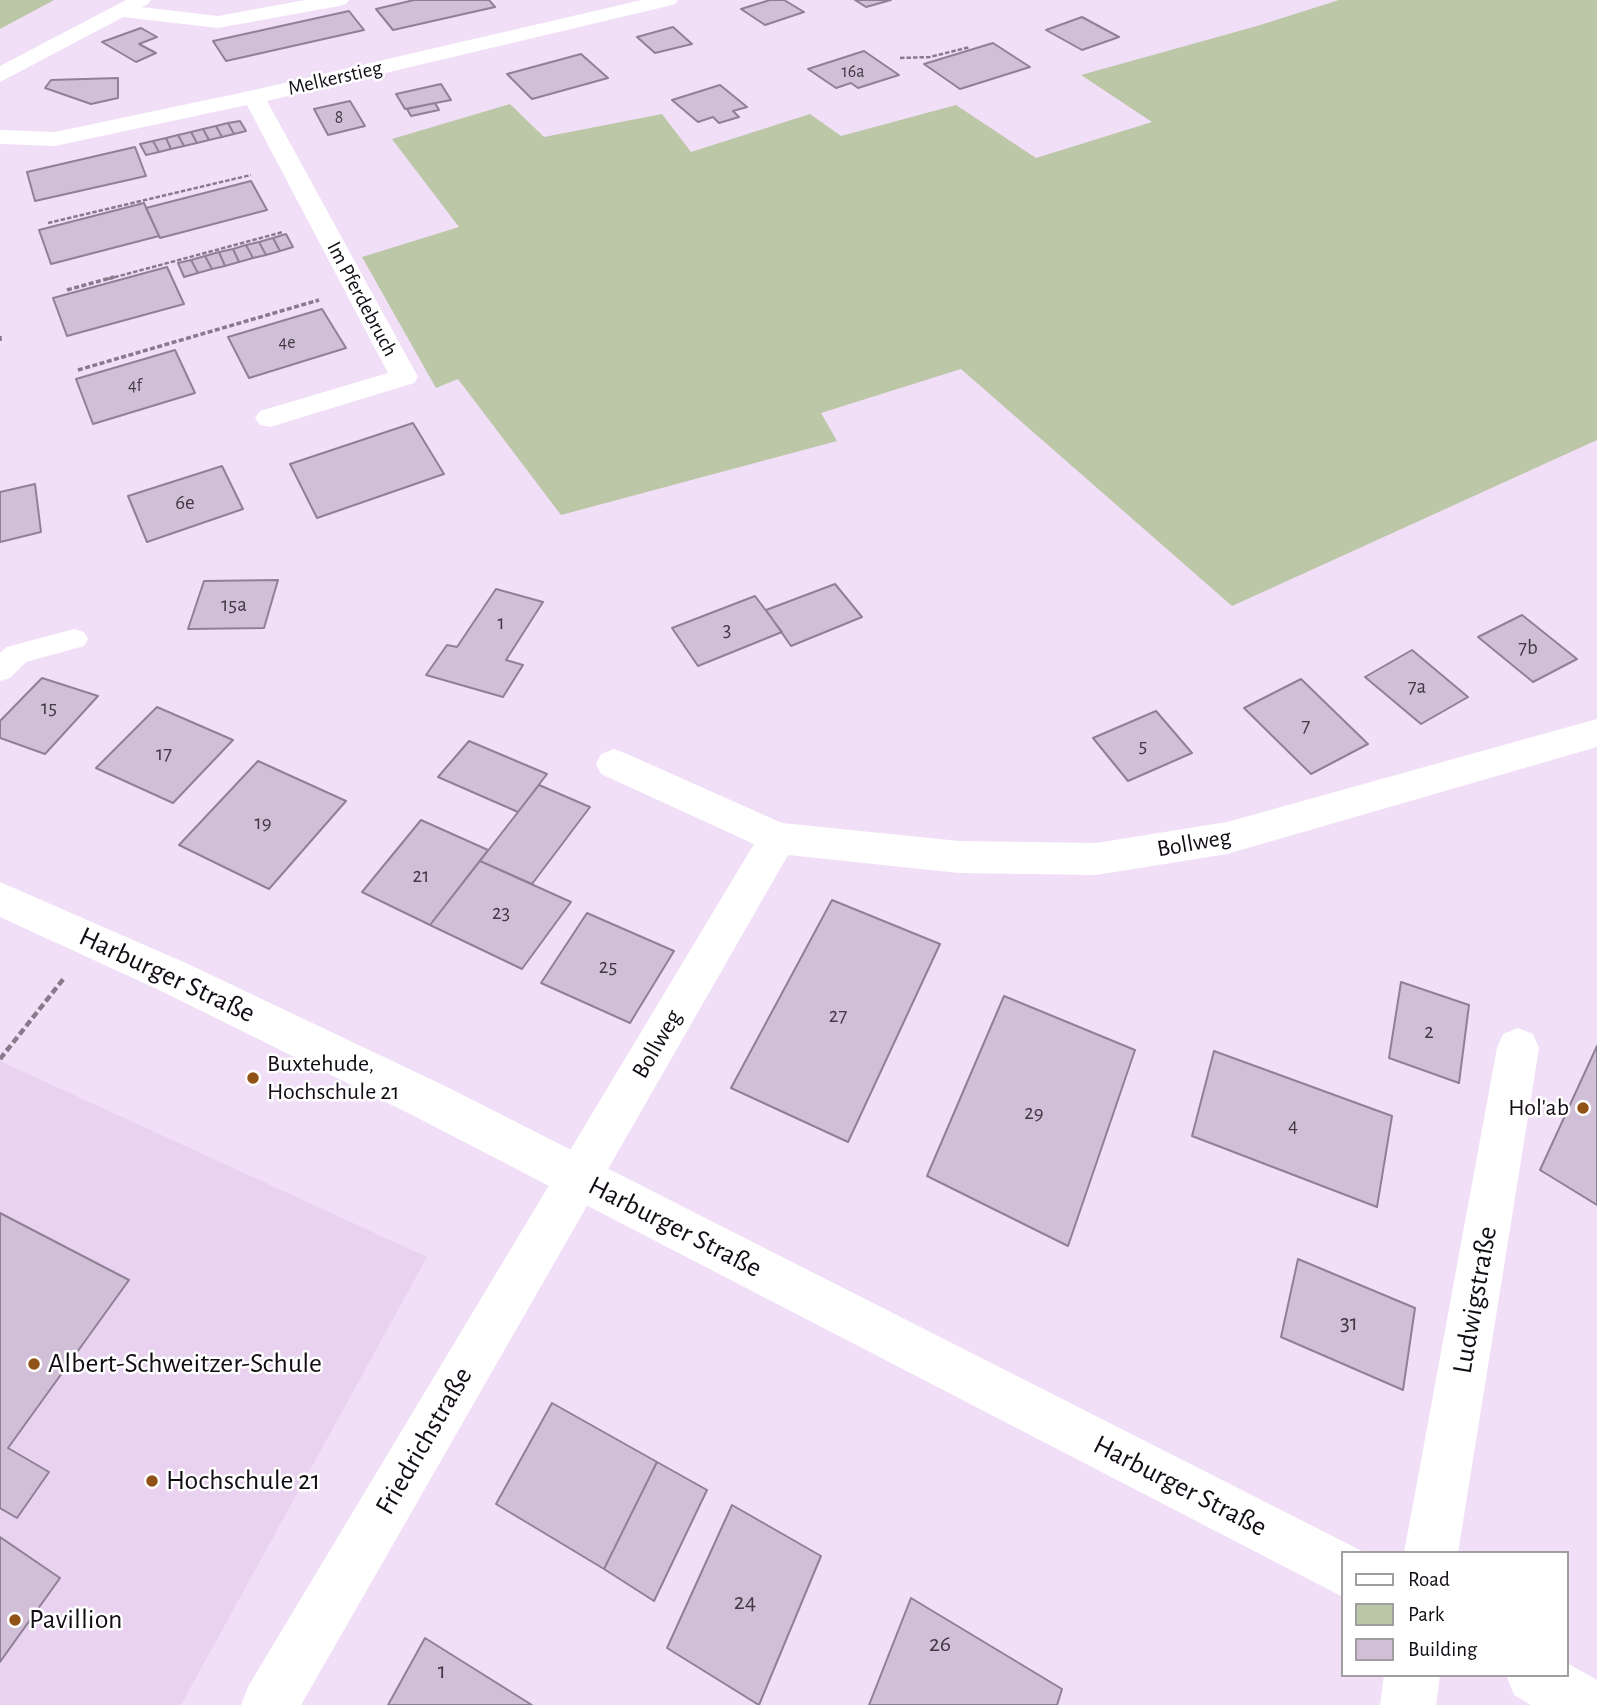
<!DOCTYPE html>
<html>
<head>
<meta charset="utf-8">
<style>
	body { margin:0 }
	#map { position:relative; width:1597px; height:1705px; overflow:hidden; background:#f1dff7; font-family:"Alegreya Sans",sans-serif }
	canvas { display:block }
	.legend { position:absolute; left:1341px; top:1551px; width:228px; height:126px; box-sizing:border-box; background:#fff; border:2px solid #a09ea1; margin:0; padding:9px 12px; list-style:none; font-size:21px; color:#120c14 }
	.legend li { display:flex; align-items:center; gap:14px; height:35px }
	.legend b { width:35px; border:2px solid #a09ea1 }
</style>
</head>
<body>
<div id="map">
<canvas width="1597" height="1705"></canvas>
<ul class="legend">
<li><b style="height:9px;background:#fff"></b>Road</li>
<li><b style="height:19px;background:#bbc7a6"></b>Park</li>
<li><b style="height:19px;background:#d1bfd7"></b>Building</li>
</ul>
</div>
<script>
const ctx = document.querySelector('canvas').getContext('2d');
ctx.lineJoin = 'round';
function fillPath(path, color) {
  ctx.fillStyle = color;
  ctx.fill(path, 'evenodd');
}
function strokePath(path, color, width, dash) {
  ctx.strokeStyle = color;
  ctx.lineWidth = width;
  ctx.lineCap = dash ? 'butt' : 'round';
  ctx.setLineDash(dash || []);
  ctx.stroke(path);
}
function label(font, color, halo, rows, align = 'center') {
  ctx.font = font + ' "Alegreya Sans",sans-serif';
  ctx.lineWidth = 5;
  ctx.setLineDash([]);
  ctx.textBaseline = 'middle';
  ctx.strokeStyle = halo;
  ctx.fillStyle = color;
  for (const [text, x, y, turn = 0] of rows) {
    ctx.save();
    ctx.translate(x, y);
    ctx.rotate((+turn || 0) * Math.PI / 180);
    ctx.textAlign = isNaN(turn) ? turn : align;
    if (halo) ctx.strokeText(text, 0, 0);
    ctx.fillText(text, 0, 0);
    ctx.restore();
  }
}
fillPath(new Path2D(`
	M0,1061L427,1257L181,1705H0Z`), '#e9d2f0');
fillPath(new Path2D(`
	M0,0H54L0,29Z
	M1339,0H1597V440L1232,606L961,369L821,413L837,441L561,515L458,379L436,388L362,257L459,227L392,139L510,104L544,137L662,114L691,152L810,114L841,136L956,105L1036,158L1152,122L1081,75L1257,26Z`), '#bbc7a6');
const building = new Path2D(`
	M414,0H489L495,7L393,30L376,9Z
	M770,0H784L804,12L765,25L741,9Z
	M855,0H891L866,7Z
	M349,11L364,30L226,61L213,41Z
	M1082,17L1119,37L1082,50L1046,30Z
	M673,27L692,44L655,53L637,37Z
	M141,28L157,37L139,44L156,53L136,62L102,42Z
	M993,43L1030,67L960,89L924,64Z
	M864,51L899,75L858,88L851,83L836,88L808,69Z
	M581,54L608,78L532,99L507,74Z
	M118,78V98L91,104L45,88L51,80Z
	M441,84L451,100L405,109L396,94Z
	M720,85L747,107L733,111L739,117L719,123L713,117L698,122L672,100Z
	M350,101L365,126L328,135L314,109Z
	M435,103L439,110L411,116L407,109Z
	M240,121L246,131L234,134L228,123Z
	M228,123L234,134L222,137L216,126Z
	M216,126L222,137L209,140L203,129Z
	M203,129L209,140L197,143L191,132Z
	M191,132L197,143L184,146L178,135Z
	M178,135L184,146L171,149L166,138Z
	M166,138L171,149L159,152L153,141Z
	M153,141L159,152L146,155L140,144Z
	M135,147L146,176L35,201L27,172Z
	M251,181L267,210L160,238L146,208Z
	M144,203L159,236L51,264L39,230Z
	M286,234L293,247L280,251L273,238Z
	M273,238L280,251L266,255L259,242Z
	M259,242L266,255L253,258L246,245Z
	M246,245L253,258L239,262L233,249Z
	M233,249L239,262L225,266L219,252Z
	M219,252L225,266L212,269L205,256Z
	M205,256L212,269L198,273L191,260Z
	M191,260L198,273L184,277L178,263Z
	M167,267L184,304L67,336L53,298Z
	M322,309L346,348L249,378L228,337Z
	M175,350L195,393L93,424L76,379Z
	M413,423L444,474L317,518L290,464Z
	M222,466L243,509L147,542L128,496Z
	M35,484L41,532L0,542V492Z
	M278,580L264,628L188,629L204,581Z
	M835,584L862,617L791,646L766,610Z
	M496,589L543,602L506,660L523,665L503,697L426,675L447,645L457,647Z
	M755,596L782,632L698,666L672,628Z
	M1522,615L1577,659L1533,682L1478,637Z
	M1412,650L1468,697L1421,724L1365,677Z
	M42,678L98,696L45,754L0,738V721Z
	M1301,679L1368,744L1311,774L1244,708Z
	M157,707L233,740L173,803L96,768Z
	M1156,711L1192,753L1128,781L1093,738Z
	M469,741L547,774L518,812L438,777Z
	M258,761L346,801L269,889L179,845Z
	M539,785L590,807L532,884L480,861Z
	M421,820L488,850L430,925L362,892Z
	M480,861L571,902L522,969L430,925Z
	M832,900L940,944L848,1142L731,1088Z
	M587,913L674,951L630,1023L541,983Z
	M1401,982L1469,1005L1459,1083L1389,1058Z
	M1004,996L1135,1050L1068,1246L927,1176Z
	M1597,1046V1205L1540,1170Z
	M1214,1051L1392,1116L1377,1207L1192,1136Z
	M0,1213L129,1280L8,1448L49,1472L17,1518L0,1508Z
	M1298,1259L1415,1308L1403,1390L1281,1337Z
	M552,1403L657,1462L604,1569L496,1504Z
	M657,1462L707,1490L654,1601L604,1569Z
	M732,1505L821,1556L759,1705L667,1648Z
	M0,1537L60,1578L0,1662Z
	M911,1598L1062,1689L1057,1705H869Z
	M425,1638L532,1705H388Z`);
fillPath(building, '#d1bfd7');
strokePath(building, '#908096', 2);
strokePath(new Path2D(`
	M900,58L930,57L970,47
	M48,223L251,175
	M108,279L283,232`), '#877b8b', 2.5, [4.5, 2]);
strokePath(new Path2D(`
	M67,290L114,277
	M0,336V343
	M78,370L319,300`), '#877b8b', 3.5, [5, 2.5]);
strokePath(new Path2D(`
	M0,1059L65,977`), '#877b8b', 4.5, [7, 3.5]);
fillPath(new Path2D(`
	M74,629L84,632L88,639L84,646L26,662L10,678L0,681V653L7,647Z`), '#fff');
fillPath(new Path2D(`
	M305,0H349L346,4L339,6L218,28L123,17L116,15L113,11L116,7L123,5L218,16Z
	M642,0H678L675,4L668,6L267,101L418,377L414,383L270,427L260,425L255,418L260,411L388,373L247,105L55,146L0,144V130L55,132L254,90Z
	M1597,719V747L1227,854L1096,875L959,873L788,855L301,1705H241L249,1685L754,844L601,774L596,764L601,754L614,749L627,754L782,823L959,841L1096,843L1227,822Z
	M1518,1028L1533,1034L1539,1048L1458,1553H1404L1497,1048L1503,1034Z
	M1384,1675H1440L1436,1705H1380Z`), '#fff');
fillPath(new Path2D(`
	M126,0H151L148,4L0,82V66Z
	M0,882L188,964L447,1087L1362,1551L1343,1553V1597L416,1117L159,990L0,917Z
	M1567,1663L1597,1680V1705H1531L1514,1695L1506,1675H1567Z`), '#fff');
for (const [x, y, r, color] of [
	[253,1078,7,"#905216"],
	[1583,1108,7,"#905216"],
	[34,1364,7,"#905216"],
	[152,1481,7,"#905216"],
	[15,1620,7,"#905216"]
]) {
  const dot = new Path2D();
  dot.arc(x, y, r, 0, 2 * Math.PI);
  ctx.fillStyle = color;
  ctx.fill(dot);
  strokePath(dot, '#fff', 2.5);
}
label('18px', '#423945', null, [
	["16a",853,72],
	["8",339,118],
	["4e",287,343],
	["4f",135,386]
]);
label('21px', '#120c14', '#fff', [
	["Melkerstieg",335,78,-13],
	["Im Pferdebruch",362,299,62]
]);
label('21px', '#423945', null, [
	["6e",185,503],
	["15a",234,605],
	["1",501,623],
	["3",727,630],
	["7b",1528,648],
	["7a",1417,687],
	["15",49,708],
	["7",1306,726],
	["5",1143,746],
	["17",164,754],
	["19",263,823],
	["21",421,876],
	["23",501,913],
	["25",608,967],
	["27",838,1016],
	["2",1429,1032],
	["29",1034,1113],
	["4",1293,1126]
]);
label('24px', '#120c14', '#fff', [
	["Bollweg",1194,843,-10],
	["Bollweg",657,1044,-60]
]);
label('24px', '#120c14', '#fff', [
	["Buxtehude,",267,1064],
	["Hochschule 21",267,1092],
	["Hol'ab",1569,1108,"right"]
], 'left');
label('24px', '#423945', null, [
	["31",1349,1323],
	["24",745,1602],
	["26",940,1644],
	["1",442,1671]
]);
label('28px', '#120c14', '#fff', [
	["Harburger Straße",167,975,25],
	["Harburger Straße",675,1227,27],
	["Ludwigstraße",1475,1300,-80],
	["Friedrichstraße",424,1441,-60],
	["Harburger Straße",1180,1486,27]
]);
label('28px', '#120c14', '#fff', [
	["Albert-Schweitzer-Schule",48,1364],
	["Hochschule 21",166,1481],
	["Pavillion",29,1620]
], 'left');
</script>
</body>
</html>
